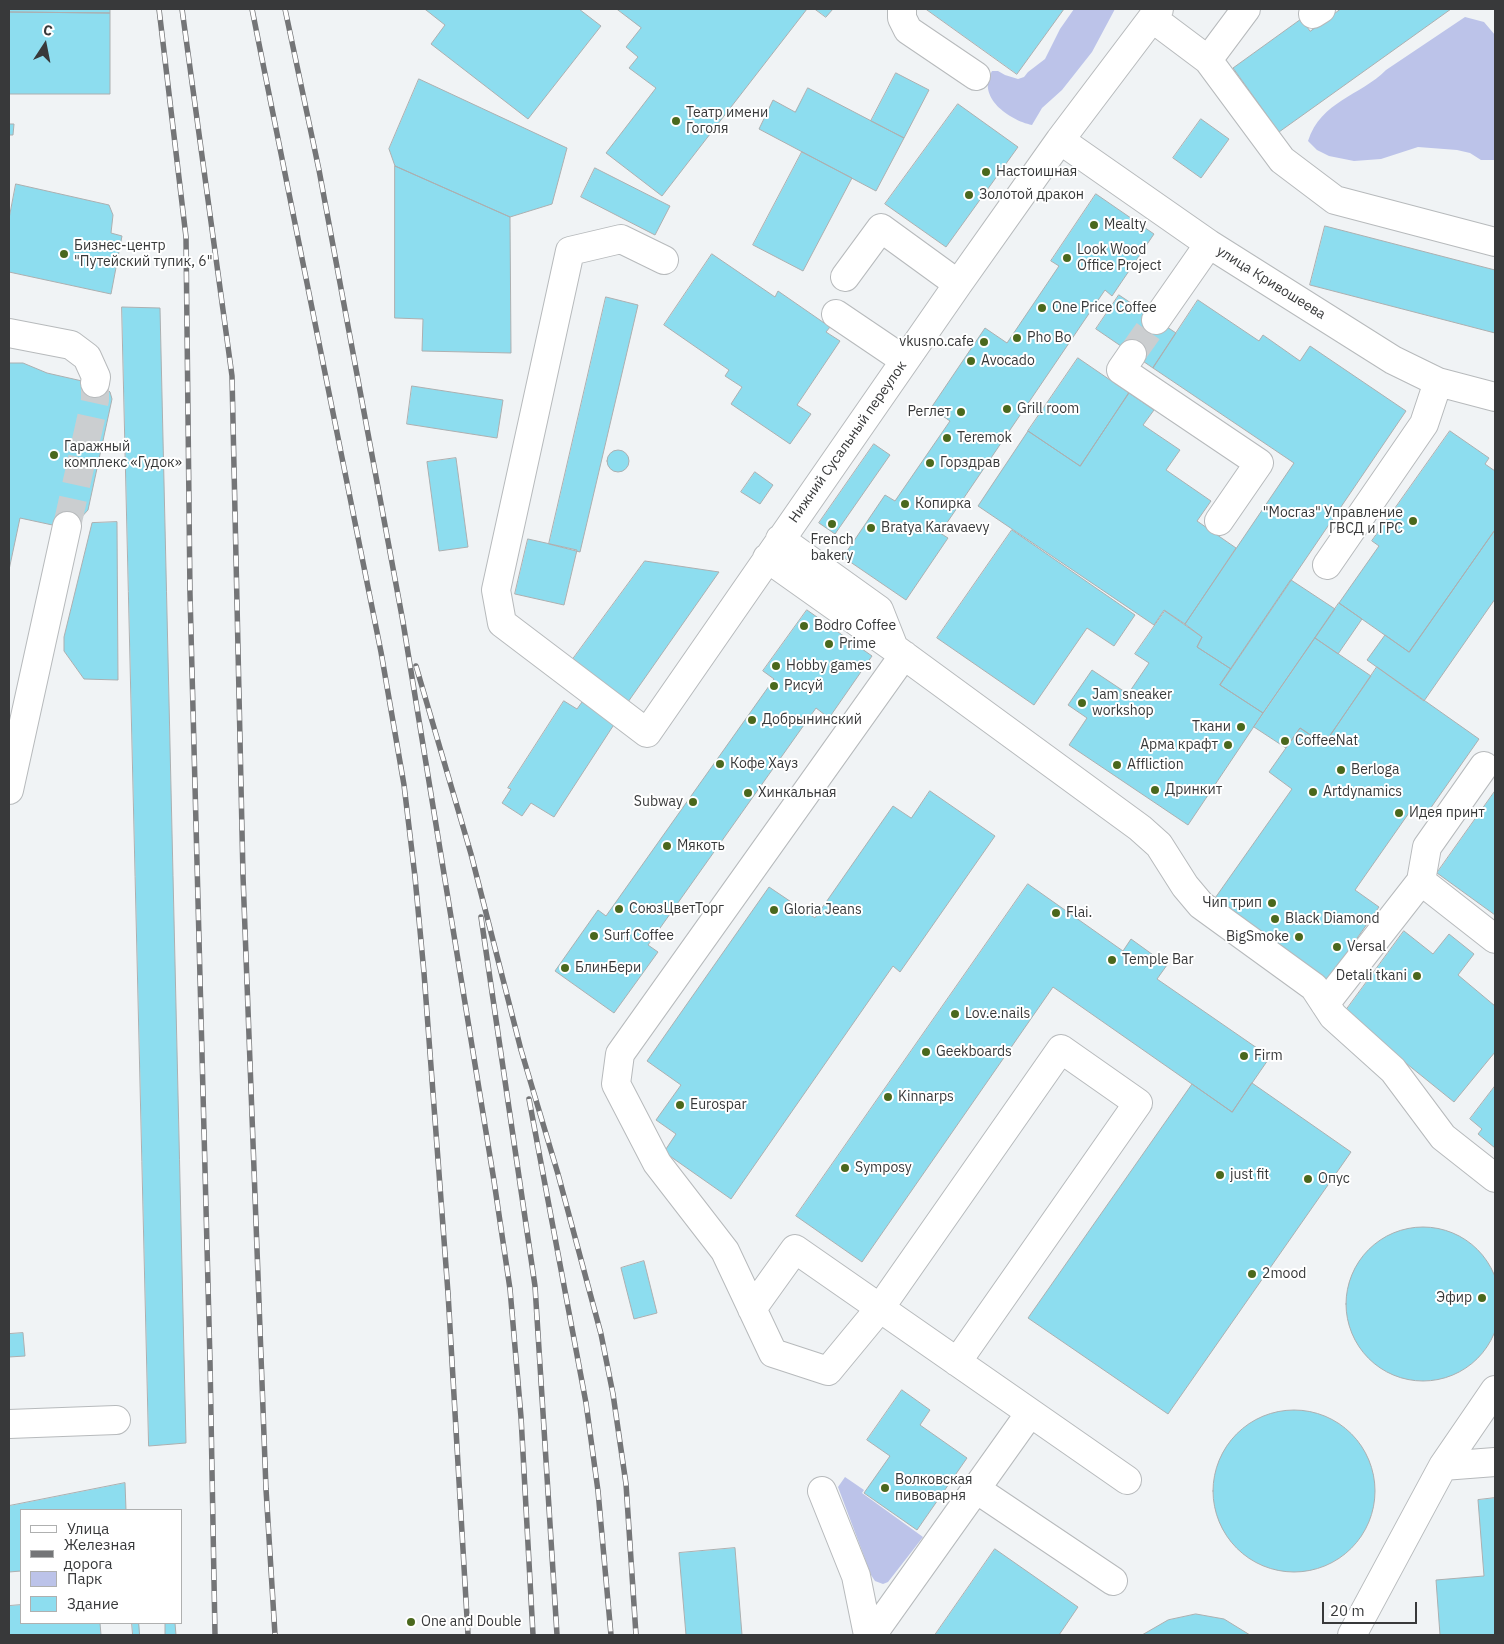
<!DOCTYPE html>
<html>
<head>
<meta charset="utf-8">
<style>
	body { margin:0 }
	#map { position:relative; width:1504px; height:1644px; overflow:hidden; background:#f0f3f5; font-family:"IBM Plex Sans",sans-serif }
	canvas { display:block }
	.frame { position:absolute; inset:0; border:10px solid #38393a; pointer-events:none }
	.legend { position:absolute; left:20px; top:1509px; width:162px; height:115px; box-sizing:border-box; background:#fff; border:1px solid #afb0b0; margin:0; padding:6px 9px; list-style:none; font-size:15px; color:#38393a }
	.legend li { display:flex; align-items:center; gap:10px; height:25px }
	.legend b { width:25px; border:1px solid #afb0b0 }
	.north { position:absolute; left:20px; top:20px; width:50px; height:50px; -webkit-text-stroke:4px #fff; paint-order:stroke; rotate:11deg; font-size:14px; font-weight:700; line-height:20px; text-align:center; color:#38393a }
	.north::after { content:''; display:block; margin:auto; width:18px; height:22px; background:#38393a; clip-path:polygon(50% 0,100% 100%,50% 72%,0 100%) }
	.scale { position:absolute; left:1322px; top:1602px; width:95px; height:22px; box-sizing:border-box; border:2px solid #38393a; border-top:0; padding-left:6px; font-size:15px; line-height:18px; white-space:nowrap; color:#38393a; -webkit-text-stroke:4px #fff; paint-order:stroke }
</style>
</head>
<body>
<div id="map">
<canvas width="1504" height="1644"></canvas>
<div class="frame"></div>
<ul class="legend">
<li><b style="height:6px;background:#fff"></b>Улица</li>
<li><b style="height:6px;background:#747577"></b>Железная дорога</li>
<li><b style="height:14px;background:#bcc3e9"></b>Парк</li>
<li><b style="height:14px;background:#8dddef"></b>Здание</li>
</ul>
<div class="north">С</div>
<div class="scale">20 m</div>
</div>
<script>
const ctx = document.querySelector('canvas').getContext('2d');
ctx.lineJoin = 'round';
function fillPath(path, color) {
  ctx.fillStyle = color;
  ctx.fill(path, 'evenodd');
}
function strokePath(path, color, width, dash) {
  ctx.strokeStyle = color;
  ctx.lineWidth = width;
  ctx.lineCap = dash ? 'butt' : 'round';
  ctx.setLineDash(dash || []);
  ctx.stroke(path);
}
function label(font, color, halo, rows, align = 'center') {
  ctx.font = font + ' "IBM Plex Sans",sans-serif';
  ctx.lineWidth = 4;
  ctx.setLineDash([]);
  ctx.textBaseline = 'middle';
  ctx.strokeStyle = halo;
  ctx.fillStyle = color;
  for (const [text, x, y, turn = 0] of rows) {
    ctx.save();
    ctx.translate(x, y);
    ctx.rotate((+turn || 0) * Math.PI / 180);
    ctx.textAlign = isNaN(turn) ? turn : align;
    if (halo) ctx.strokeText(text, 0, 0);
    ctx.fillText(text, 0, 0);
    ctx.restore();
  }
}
fillPath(new Path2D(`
	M1074,9H1115L1092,52L1062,90L1042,108L1032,125C1009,120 976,97 992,71H998L1005,75L1018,79L1024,77L1028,72L1045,59L1060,29Z
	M1465,17L1484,22L1495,35L1494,160H1481L1470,153L1457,150L1418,147L1381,159L1354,161L1329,156L1317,150L1308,141C1321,101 1360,96 1386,70Z
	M845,1477L864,1490L862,1493L923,1537L888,1582L883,1584L875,1581L871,1575L838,1487Z`), '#bcc3e9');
const building = new Path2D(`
	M9,9H110V13L9,12Z
	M427,9H579L601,26L528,119L431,44L445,25L426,10Z
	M617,9H807L662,196L606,153L656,88L629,68L638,57L626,47L641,28Z
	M815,9H833L826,17Z
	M926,9H1064L1017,74Z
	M1341,9H1451L1279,132L1233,68L1301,19L1310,31Z
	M9,12L110,13V94H9Z
	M896,73L929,90L904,138L871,121Z
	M419,79L567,148L552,204L510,217L395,166L389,149Z
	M808,88L904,138L876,191L759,129L773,100L795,112Z
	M958,104L1018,147L946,247L885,204Z
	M1201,119L1229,139L1201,178L1173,158Z
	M9,124H14L13,135H9Z
	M802,152L852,178L803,271L753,245Z
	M395,166L510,217L511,353L422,351L423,319L395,318Z
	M595,168L670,206L655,235L581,197Z
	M16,184L109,205L113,215L111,233L122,236L111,294L9,272V219Z
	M1096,194L1154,234L1112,296L1105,290L940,533L948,538L906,600L843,557L885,495L895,501L950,421L931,408L985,328L1007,343L1059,266L1051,261Z
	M1325,226L1495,270V333L1310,285Z
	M712,254L775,297L778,291L830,327L826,332L840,341L797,405L811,414L790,444L731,404L742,387L725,376L729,370L664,325Z
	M1119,295L1176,333L1153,368L1096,329Z
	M606,297L638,305L580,552L549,544Z
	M1198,300L1259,341L1263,335L1300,361L1310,346L1406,411L1231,669L1197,647L1202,637L1185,624L1294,463L1153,368Z
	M122,307L160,308L186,1443L149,1446Z
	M1078,358L1129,393L1080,466L1028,431Z
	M9,363H23L47,373L104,386L110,392L112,399L88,510L78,521L57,526L20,518L9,570Z
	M412,386L503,400L497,438L407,424Z
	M1129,393L1154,410L1143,425L1180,450L1166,470L1211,501L1197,521L1236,548L1185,624L1164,610L1154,625L978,506L1028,431L1080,466Z
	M1450,431L1489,458L1485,464L1495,471V530L1409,652L1339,603L1379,546L1372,541Z
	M874,444L890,455L835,534L819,523Z
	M607 461a11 11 0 1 1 22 0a11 11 0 1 1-22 0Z
	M456,458L468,547L439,551L427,462Z
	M755,472L773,485L760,504L741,492Z
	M117,522L118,680L84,679L64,651V637L92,523Z
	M1012,530L1135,615L1114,646L1087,628L1034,705L937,638Z
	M1495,530V599L1424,701L1367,660L1385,635L1409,652Z
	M528,539L577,550L564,605L515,594Z
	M645,561L719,572L628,702L573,659Z
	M1291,580L1335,609L1263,713L1220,685Z
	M1339,603L1362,619L1338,654L1315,638Z
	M807,610L872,656L829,718L816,708L648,945L658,952L614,1013L555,971L598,910L606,916L774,679L763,671Z
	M1165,611L1202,637L1197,647L1231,669L1220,685L1263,713L1188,825L1069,745L1087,718L1068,705L1092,670L1128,694L1149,663L1135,654Z
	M1315,638L1371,676L1324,744L1300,728L1286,748L1254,727Z
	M1377,667L1479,739L1423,819L1411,810L1355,890L1379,907L1327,981L1213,901L1292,789L1269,772L1300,728L1324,744Z
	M564,701L577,709L582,702L615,723L554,817L531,803L522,816L502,803L511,789L508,788Z
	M930,791L995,836L900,972L893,966L731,1199L664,1152L676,1134L656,1120L681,1085L647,1061L769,887L815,918L893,806L911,818Z
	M1495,791V915L1437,873Z
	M1028,884L1123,951L1131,939L1167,965L1157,979L1270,1057L1232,1112L1053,987L862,1262L796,1216Z
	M1404,931L1433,954L1449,934L1474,954L1458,975L1495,1006V1052L1454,1102L1344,1013Z
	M1252,1083L1351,1152L1168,1414L1028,1318L1192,1084L1232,1112Z
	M1495,1086V1148L1478,1134L1482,1129L1470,1119Z
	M1346 1304a77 77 0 1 1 154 0a77 77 0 1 1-154 0Z
	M644,1261L657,1313L634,1319L621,1268Z
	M23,1333L25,1356L9,1357V1334Z
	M902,1390L930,1410L920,1425L967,1458L917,1530L864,1493L890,1456L867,1440Z
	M1213 1491a81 81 0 1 1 162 0a81 81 0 1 1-162 0Z
	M125,1483L126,1510H21V1571L9,1572V1506Z
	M1495,1498V1635H1440L1436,1580L1484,1576L1478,1500Z
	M735,1548L742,1635H686L679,1553Z
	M995,1549L1078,1607L1059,1635H935Z
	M21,1605V1623H100L101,1635H9V1606Z
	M1196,1614L1224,1619L1250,1635H1142L1168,1620Z
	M132,1623H165V1635H133Z
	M139,1623H175L176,1635H140Z`);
fillPath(building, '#8dddef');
strokePath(building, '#acafb0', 1);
strokePath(new Path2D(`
	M1132,354L1156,320
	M67,526L95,400V383`), '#cbced0', 28, [28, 14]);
const minor = new Path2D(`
	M902,9V18L908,30L976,76
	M1313,14L1321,9
	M1152,18L1208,60L1282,160L1335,200L1495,242
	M1208,60L1246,9
	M1060,140L1209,244L1393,360L1438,382L1495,397
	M664,260L621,239L570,251L496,590L502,623L647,733L958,284L1060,140L1159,9
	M845,277L881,228L958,284
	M836,314L904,360
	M1156,320L1209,244
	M9,333L71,345L87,357L96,377L95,383
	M1132,354L1121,370L1259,463L1219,521
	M780,539L879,610L894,648
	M767,558L894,648L1140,828L1159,845L1185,886L1201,905L1314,987L1333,1016L1393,1070L1443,1137L1495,1178
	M1327,565L1424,424L1438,382
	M904,655L620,1054L616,1084L657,1163L725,1251L773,1353L828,1371L880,1308L1061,1049L1138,1103L957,1362
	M9,790L67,526
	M1421,881L1427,847L1484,766
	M1325,1004L1421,881L1495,939
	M752,1309L795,1249L1127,1480
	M9,1424L116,1420
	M1443,1466L1495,1462
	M976,1489L1113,1581
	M822,1491L856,1576L868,1635
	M872,1635L1030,1413
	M1352,1635L1443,1466L1495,1390`);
strokePath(minor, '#b7babc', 30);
strokePath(minor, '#fff', 28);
const rail = new Path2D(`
	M159,9L186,237L190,594L210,1361L215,1635
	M182,9L232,376L243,876L266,1489L275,1635
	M252,9L381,652L404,785L415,877L424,973L448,1293L468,1635
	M285,9L319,170L403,622L494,1181L510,1289L521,1417L533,1635
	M416,666L471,854L521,1050L558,1174L601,1334L613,1394L626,1484L636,1635
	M481,917L535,1286L557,1635
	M529,1099L586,1403L598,1491L611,1635`);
strokePath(rail, '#747577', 5.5);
strokePath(rail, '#fff', 4, [11]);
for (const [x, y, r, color] of [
	[676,121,5,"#4a681d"],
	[986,172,5,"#4a681d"],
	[969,195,5,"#4a681d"],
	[1094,225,5,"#4a681d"],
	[64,254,5,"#4a681d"],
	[1067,258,5,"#4a681d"],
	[1042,308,5,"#4a681d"],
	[1017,338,5,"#4a681d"],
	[984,342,5,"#4a681d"],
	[971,361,5,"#4a681d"],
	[1007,409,5,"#4a681d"],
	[961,412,5,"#4a681d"],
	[947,438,5,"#4a681d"],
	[54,455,5,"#4a681d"],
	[930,463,5,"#4a681d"],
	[905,504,5,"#4a681d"],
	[1413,521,5,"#4a681d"],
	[832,524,5,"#4a681d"],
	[871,528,5,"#4a681d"],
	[804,626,5,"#4a681d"],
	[829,644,5,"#4a681d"],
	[776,666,5,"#4a681d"],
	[774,686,5,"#4a681d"],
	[1082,703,5,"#4a681d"],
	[752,720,5,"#4a681d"],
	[1241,727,5,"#4a681d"],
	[1285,741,5,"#4a681d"],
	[1228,745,5,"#4a681d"],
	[720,764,5,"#4a681d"],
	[1117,765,5,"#4a681d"],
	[1341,770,5,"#4a681d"],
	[1155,790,5,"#4a681d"],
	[1313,792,5,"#4a681d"],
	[748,793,5,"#4a681d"],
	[693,802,5,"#4a681d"],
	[1399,813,5,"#4a681d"],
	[667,846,5,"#4a681d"],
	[1272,903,5,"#4a681d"],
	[619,909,5,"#4a681d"],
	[774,910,5,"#4a681d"],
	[1056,913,5,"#4a681d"],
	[1275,919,5,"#4a681d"],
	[594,936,5,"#4a681d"],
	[1299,937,5,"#4a681d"],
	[1337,947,5,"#4a681d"],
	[1112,960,5,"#4a681d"],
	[565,968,5,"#4a681d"],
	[1417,976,5,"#4a681d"],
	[955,1014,5,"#4a681d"],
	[926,1052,5,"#4a681d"],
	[1244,1056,5,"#4a681d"],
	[888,1097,5,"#4a681d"],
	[680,1105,5,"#4a681d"],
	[845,1168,5,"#4a681d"],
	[1220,1175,5,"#4a681d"],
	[1308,1179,5,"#4a681d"],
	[1252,1274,5,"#4a681d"],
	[1482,1298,5,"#4a681d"],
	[885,1488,5,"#4a681d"],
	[411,1622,5,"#4a681d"]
]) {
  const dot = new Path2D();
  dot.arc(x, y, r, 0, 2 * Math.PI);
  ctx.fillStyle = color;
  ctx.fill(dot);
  strokePath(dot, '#fff', 2);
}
label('14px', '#38393a', '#fff', [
	["Театр имени",686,113],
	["Гоголя",686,129],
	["Настоишная",996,172],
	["Золотой дракон",979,195],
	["Mealty",1104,225],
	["Бизнес-центр",74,246],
	["\"Путейский тупик, 6\"",74,262],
	["Look Wood",1077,250],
	["Office Project",1077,266],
	["One Price Coffee",1052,308],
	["Pho Bo",1027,338],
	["vkusno.cafe",974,342,"right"],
	["Avocado",981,361],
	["Grill room",1017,409],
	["Реглет",951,412,"right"],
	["Teremok",957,438],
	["Гаражный",64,447],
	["комплекс «Гудок»",64,463],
	["Горздрав",940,463],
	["Копирка",915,504],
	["\"Мосгаз\" Управление",1403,513,"right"],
	["ГВСД и ГРС",1403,529,"right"],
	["Bratya Karavaevy",881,528],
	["French",832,540,"center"],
	["bakery",832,556,"center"],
	["Bodro Coffee",814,626],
	["Prime",839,644],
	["Hobby games",786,666],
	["Рисуй",784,686],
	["Jam sneaker",1092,695],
	["workshop",1092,711],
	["Добрынинский",762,720],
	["Ткани",1231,727,"right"],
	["CoffeeNat",1295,741],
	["Арма крафт",1218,745,"right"],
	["Кофе Хауз",730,764],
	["Affliction",1127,765],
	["Berloga",1351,770],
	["Дринкит",1165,790],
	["Artdynamics",1323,792],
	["Хинкальная",758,793],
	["Subway",683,802,"right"],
	["Идея принт",1409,813],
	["Мякоть",677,846],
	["Чип трип",1262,903,"right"],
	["СоюзЦветТорг",629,909],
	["Gloria Jeans",784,910],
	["Flai.",1066,913],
	["Black Diamond",1285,919],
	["Surf Coffee",604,936],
	["BigSmoke",1289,937,"right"],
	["Versal",1347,947],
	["Temple Bar",1122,960],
	["БлинБери",575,968],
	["Detali tkani",1407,976,"right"],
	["Lov.e.nails",965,1014],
	["Geekboards",936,1052],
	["Firm",1254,1056],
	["Kinnarps",898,1097],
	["Eurospar",690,1105],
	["Symposy",855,1168],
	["just fit",1230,1175],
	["Опус",1318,1179],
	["2mood",1262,1274],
	["Эфир",1472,1298,"right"],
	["Волковская",895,1480],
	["пивоварня",895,1496],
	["One and Double",421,1622]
], 'left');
label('14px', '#38393a', '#fff', [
	["улица Кривошеева",1271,283,32],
	["Нижний Сусальный переулок",848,442,-55]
]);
</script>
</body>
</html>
